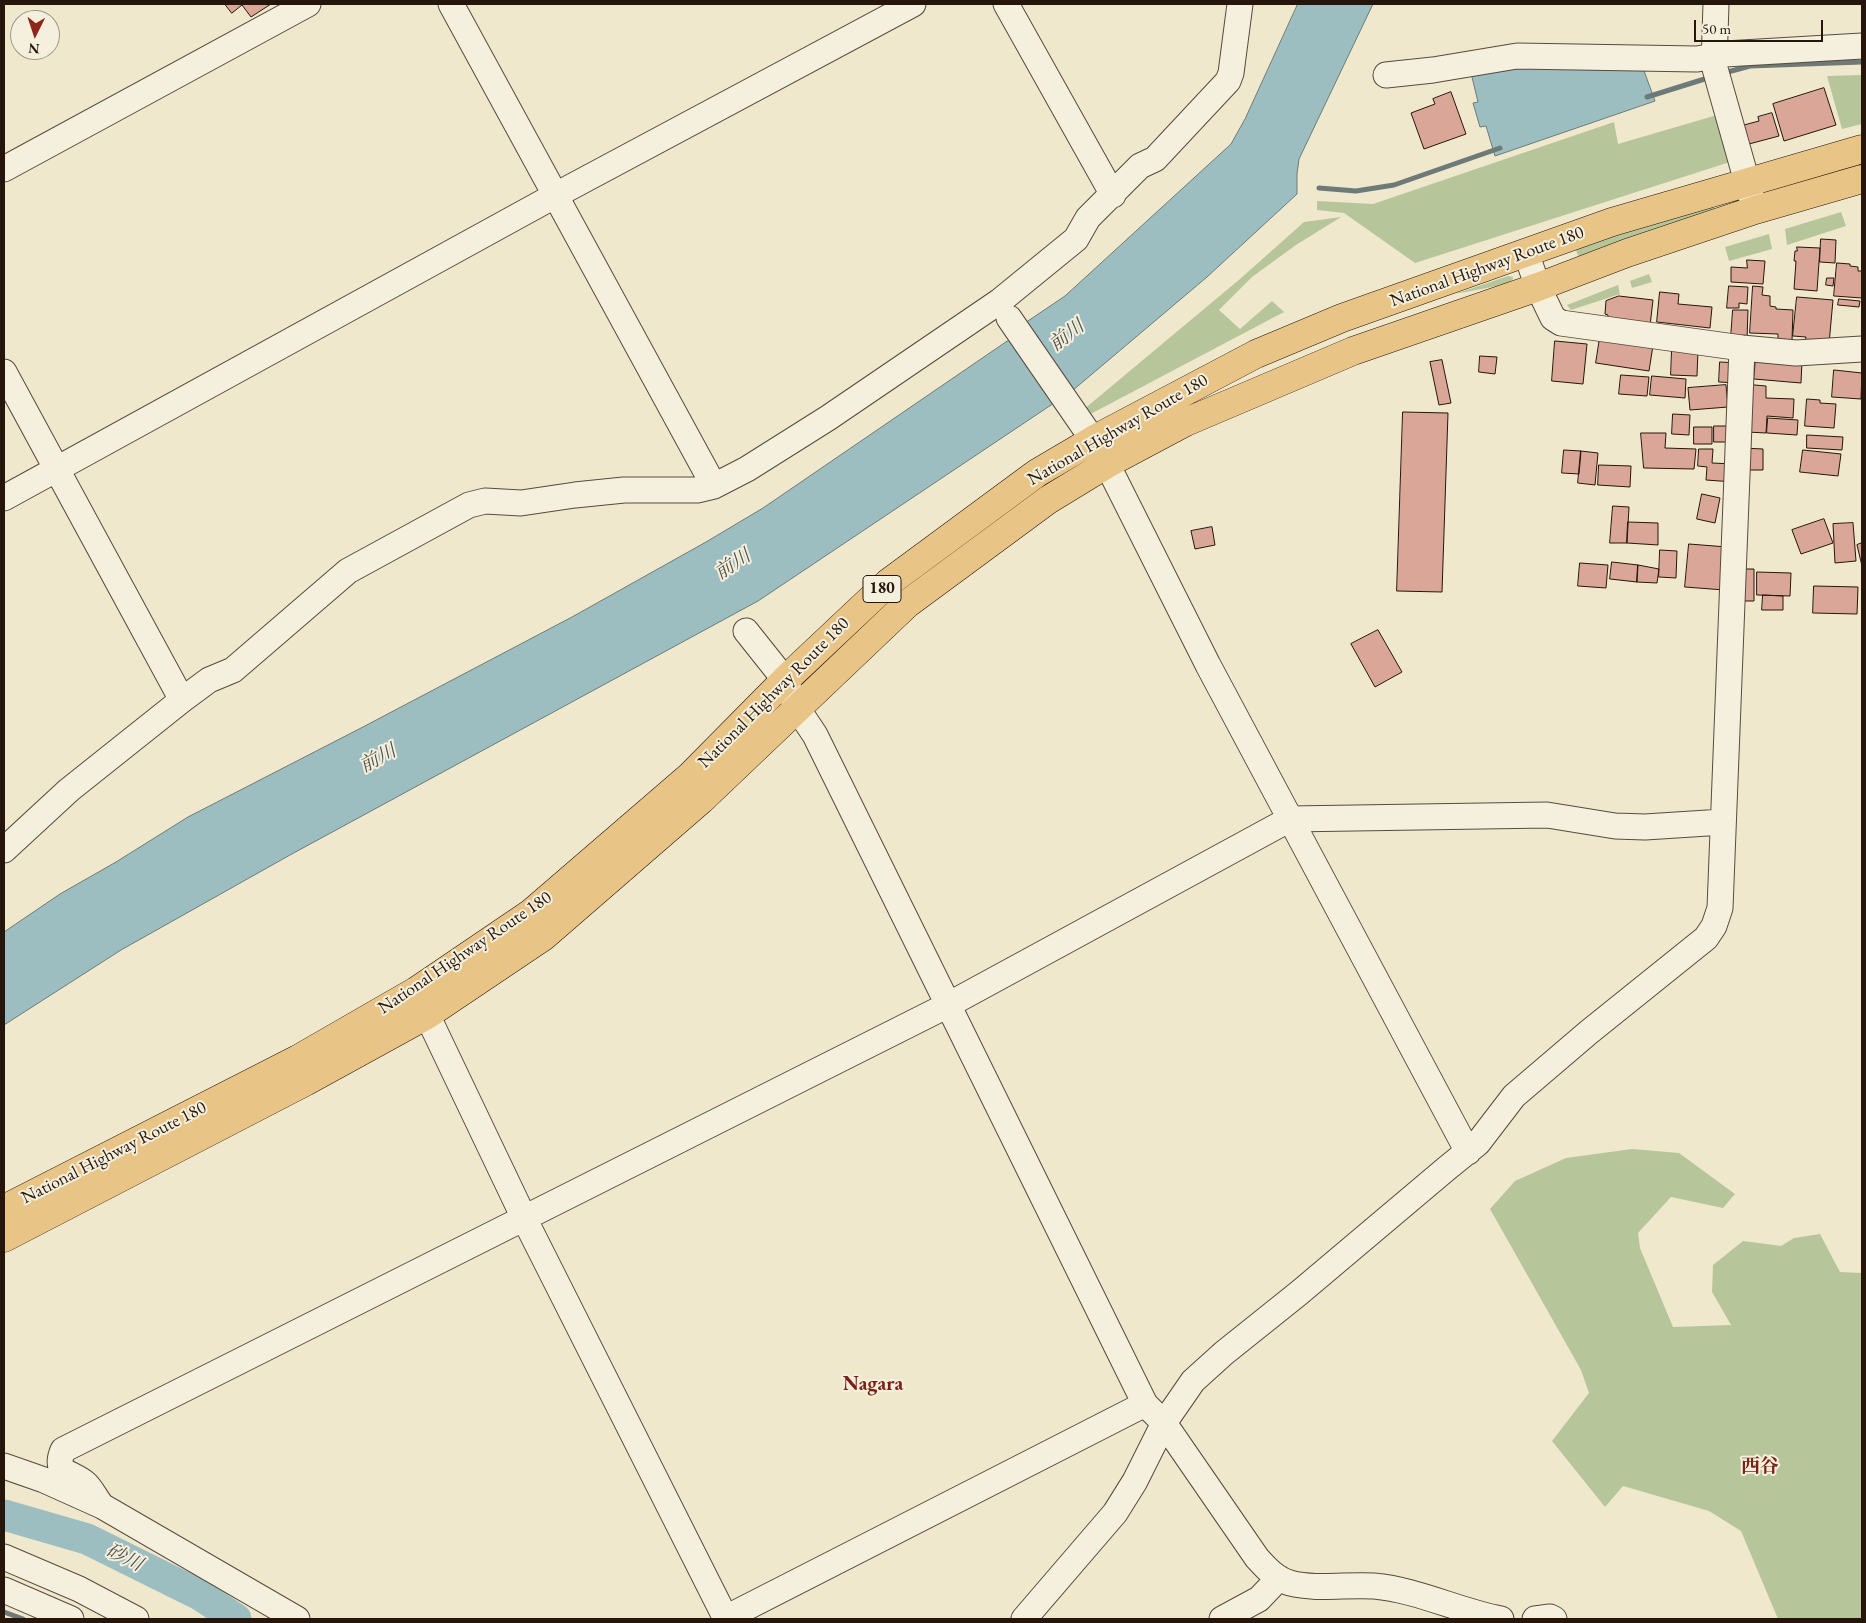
<!DOCTYPE html>
<html>
<head>
<meta charset="utf-8">
<style>
	body { margin:0 }
	#map { position:relative; width:1866px; height:1623px; overflow:hidden; background:#f0e8cd; font-family:"EB Garamond",serif }
	canvas { display:block }
	.frame { position:absolute; inset:0; border:5px solid #26150b; pointer-events:none }
	.north { position:absolute; left:10px; top:10px; width:50px; height:50px; box-sizing:border-box; background:#f5f0de; border:1px solid #a2988a; border-radius:50%; rotate:184deg; font-size:14px; font-weight:700; line-height:20px; text-align:center; color:#26150b }
	.north::after { content:''; display:block; margin:auto; width:18px; height:22px; background:#8f2418; clip-path:polygon(50% 0,100% 100%,50% 72%,0 100%) }
	.scale { position:absolute; left:1694px; top:20px; width:129px; height:22px; box-sizing:border-box; border:2px solid #26150b; border-top:0; padding-left:6px; font-size:15px; line-height:18px; white-space:nowrap; color:#26150b; -webkit-text-stroke:4px #f5f0de; paint-order:stroke }
</style>
</head>
<body>
<div id="map">
<canvas width="1866" height="1623"></canvas>
<div class="frame"></div>
<div class="north">N</div>
<div class="scale">50 m</div>
</div>
<script>
const ctx = document.querySelector('canvas').getContext('2d');
ctx.lineJoin = 'round';
function fillPath(path, color) {
  ctx.fillStyle = color;
  ctx.fill(path, 'evenodd');
}
function strokePath(path, color, width, dash) {
  ctx.strokeStyle = color;
  ctx.lineWidth = width;
  ctx.lineCap = dash ? 'butt' : 'round';
  ctx.setLineDash(dash || []);
  ctx.stroke(path);
}
function label(font, color, halo, rows, align = 'center') {
  ctx.font = font + ' "EB Garamond","Noto Serif JP",serif';
  ctx.lineWidth = 4;
  ctx.setLineDash([]);
  ctx.textBaseline = 'middle';
  ctx.strokeStyle = halo;
  ctx.fillStyle = color;
  for (const [text, x, y, turn = 0] of rows) {
    ctx.save();
    ctx.translate(x, y);
    ctx.rotate((+turn || 0) * Math.PI / 180);
    ctx.textAlign = isNaN(turn) ? turn : align;
    if (halo) ctx.strokeText(text, 0, 0);
    ctx.fillText(text, 0, 0);
    ctx.restore();
  }
}
fillPath(new Path2D(`
	M1862,75V124L1842,129L1827,76Z
	M1717,115L1730,162L1415,263L1344,213L1317,210V201L1373,204L1614,122L1618,144Z
	M1713,205L1715,213L1580,260L1574,246Z
	M1841,212L1846,226L1787,245L1785,229Z
	M1341,217L1296,245L1252,277L1219,310L1240,329L1272,301L1284,312L1083,418V410L1240,279L1304,222Z
	M1769,234L1772,249L1729,261L1725,247Z
	M1649,274L1652,282L1632,288L1630,281Z
	M1508,276L1513,277V279L1508,284L1455,294Z
	M1618,285L1620,294L1571,310L1567,305Z
	M1632,1149L1679,1153L1735,1194L1723,1208L1671,1197L1638,1233L1640,1248L1673,1327L1731,1325L1712,1292L1713,1265L1743,1241L1781,1246L1794,1238L1820,1234L1840,1272L1862,1273V1619H1778L1741,1531L1709,1511L1623,1486L1605,1507L1552,1441L1589,1393L1581,1370L1490,1209L1515,1181L1566,1158Z`), '#b7c69a');
const water = new Path2D(`
	M1298,4H1373L1299,159L1297,174V194L1207,277L1072,391L758,601L290,855L121,950L4,1025V932L60,894L116,862L188,817L361,728L572,617L706,542L763,508L1016,335L1019,327L1065,296L1231,144L1245,119Z
	M1518,65L1643,68L1655,101L1495,156L1486,126L1480,127L1473,103L1478,102L1471,73Z
	M4,1503L80,1532L75,1541L4,1525Z`);
fillPath(water, '#9dbec0');
strokePath(water, '#6d7a78', 1);
strokePath(new Path2D(`
	M1724,73L1750,66L1862,62
	M1647,97L1711,77
	M1319,188L1356,191L1394,185L1500,148
	M4,1612L23,1619`), '#6d7a78', 5);
strokePath(new Path2D(`
	M4,1515L87,1539L200,1595L236,1619`), '#9dbec0', 31);
const building = new Path2D(`
	M225,4H271L251,17L242,5L232,13Z
	M1824,88L1836,125L1784,141L1773,104Z
	M1451,92L1466,134L1424,149L1411,113L1435,104L1433,99Z
	M1772,113L1779,136L1749,144L1744,125L1759,121L1758,117Z
	M1821,239L1836,240L1835,263L1820,262Z
	M1797,247L1820,248L1817,291L1794,289L1796,261H1794L1795,251H1797Z
	M1747,260L1765,261L1763,284L1731,282V267L1747,268Z
	M1837,263L1850,264V266L1858,267V271H1862V298L1834,296Z
	M1827,278H1834L1833,286L1826,285Z
	M1729,286L1748,287L1747,304L1739,303V308H1727Z
	M1753,286L1763,287L1762,295L1770,296V306L1776,307V309L1793,310L1792,341L1778,340V334L1750,333Z
	M1660,292L1679,294L1678,304L1712,307L1710,328L1657,322Z
	M1619,296L1653,300L1650,326L1607,321L1608,315L1605,314L1606,301Z
	M1797,297L1833,300L1829,344L1805,343L1806,337L1793,336Z
	M1839,299L1860,301L1859,307L1838,305Z
	M1733,310H1748L1747,339L1731,338Z
	M1601,331L1654,339L1649,371L1596,363Z
	M1555,341L1587,344L1583,384L1552,381Z
	M1672,349L1698,350L1697,376L1671,375Z
	M1480,356L1497,357L1495,374L1479,372Z
	M1756,358L1802,361L1801,383L1754,379Z
	M1442,360L1451,403L1439,405L1430,362Z
	M1720,362L1739,363L1738,383L1719,382Z
	M1834,370L1862,373L1861,399L1832,397Z
	M1621,375L1649,377L1647,396L1619,394Z
	M1652,376L1686,379L1685,398L1650,395Z
	M1743,384L1766,386V398L1794,399L1793,418L1767,416L1766,433L1747,432Z
	M1726,385L1728,407L1690,410L1688,388Z
	M1807,399L1820,400V403L1836,404L1834,428L1805,426Z
	M1403,412L1448,413L1442,592L1397,591Z
	M1673,414L1690,415L1689,435L1672,434Z
	M1768,418L1798,420L1797,435L1767,433Z
	M1714,426H1734V442H1714Z
	M1694,427H1712V444H1694Z
	M1641,433H1666L1665,448L1696,449L1694,469L1644,468Z
	M1807,435L1843,437L1842,450L1807,448Z
	M1743,448L1763,449V470H1743Z
	M1699,449H1713L1712,463L1734,464V482L1706,480L1707,467L1698,466Z
	M1564,450L1581,451L1579,474L1562,473Z
	M1803,450L1841,454L1838,476L1800,472Z
	M1581,451L1598,453L1595,485L1578,483Z
	M1599,465L1631,466L1630,487L1598,485Z
	M1702,494L1720,498L1715,523L1697,519Z
	M1613,506L1629,507L1627,543H1610Z
	M1824,519L1833,543L1801,554L1792,530Z
	M1628,522L1658,523V545L1627,543Z
	M1853,523L1856,561L1835,563L1833,524Z
	M1212,527L1215,545L1195,549L1191,531Z
	M1862,543V566L1857,545Z
	M1689,544L1727,547L1724,590L1685,587Z
	M1660,550L1677,551L1676,578L1659,577Z
	M1612,562L1638,565L1637,582L1610,579Z
	M1580,563L1608,565L1606,588L1578,586Z
	M1638,565L1659,569L1657,583L1637,582Z
	M1736,569H1754V601H1736Z
	M1757,572L1791,573L1790,596L1757,595Z
	M1814,586L1858,587L1857,614L1813,613Z
	M1763,595L1783,596V610H1762Z
	M1378,630L1402,672L1375,687L1351,644Z`);
fillPath(building, '#d9a698');
strokePath(building, '#26150b', 1);
const minor = new Path2D(`
	M451,4L714,486
	M1006,4L1113,195
	M1716,4L1714,65L1755,210
	M1386,75L1433,70L1517,56L1697,59L1725,54L1862,46
	M4,169L308,4
	M1526,253L1538,287L1553,318L1561,323L1742,348L1796,353L1862,349
	M1009,318L1093,440L1107,464L1208,665L1468,1152
	M4,372L182,700
	M4,498L556,195L913,4
	M746,631L785,680L797,708L815,735L1145,1404L1164,1423L1257,1558C1266,1568 1276,1579 1290,1583C1317,1590 1347,1584 1374,1586C1418,1590 1458,1611 1501,1619
	M4,850L69,790L182,700L209,680L233,670L348,571L469,505L485,501L521,503L575,495L624,490H697L714,486L747,469L828,418L1000,301L1076,239L1088,218L1140,166L1155,159L1228,81L1231,73L1240,4
	M419,998L524,1218L726,1619
	M4,1466L44,1480L102,1506L297,1619
	M102,1506C96,1499 92,1489 85,1483C70,1471 53,1474 63,1450L948,1005L1290,819L1547,815L1615,826L1645,827L1723,822
	M4,1557L79,1589L136,1619
	M4,1590L71,1619
	M724,1619L1145,1404
	M1024,1619L1115,1513L1135,1481L1164,1423L1193,1381L1224,1353L1299,1293L1446,1169L1478,1143L1514,1096L1589,1032L1706,938L1714,926L1720,908L1742,348
	M1222,1619L1259,1599L1279,1578
	M1535,1619L1550,1617L1554,1619`);
const highway = new Path2D(`
	M4,1209L298,1059L416,991L531,913L690,776L785,680L888,583L1037,473L1093,440L1256,354L1342,318L1612,222L1862,149
	M4,1238L305,1082L427,1015L543,937L701,800L907,604L1048,500L1107,464L1186,422L1353,351L1538,287L1627,253L1755,210L1862,179`);
strokePath(minor, '#584a3c', 27);
strokePath(highway, '#26150b', 29);
strokePath(minor, '#f5f0de', 25);
strokePath(highway, '#e8c486', 28);
for (const [x, y, w] of [
	[882,589,38]
]) {
  const box = new Path2D();
  box.roundRect(x - w / 2, y - 13.5, w, 27, 4);
  ctx.fillStyle = '#f5f0de';
  ctx.fill(box);
  strokePath(box, '#26150b', 1);
}
label('bold 16px', '#26150b', null, [
	["180",882,589]
]);
label('18px', '#26150b', '#f5f0de', [
	["National Highway Route 180",1487,267,-20],
	["National Highway Route 180",1118,430,-30],
	["National Highway Route 180",774,693,-45],
	["National Highway Route 180",465,953,-34],
	["National Highway Route 180",114,1153,-27]
]);
label('italic 19px', '#50504a', '#f5f0de', [
	["前川",1067,336,-37],
	["前川",733,565,-33],
	["前川",378,759,-28],
	["砂川",124,1558,26]
]);
label('bold 19px', '#7a1f14', '#f5f0de', [
	["西谷",1760,1467]
]);
label('bold 20px', '#7a1f14', '#f5f0de', [
	["Nagara",873,1385]
]);
</script>
</body>
</html>
